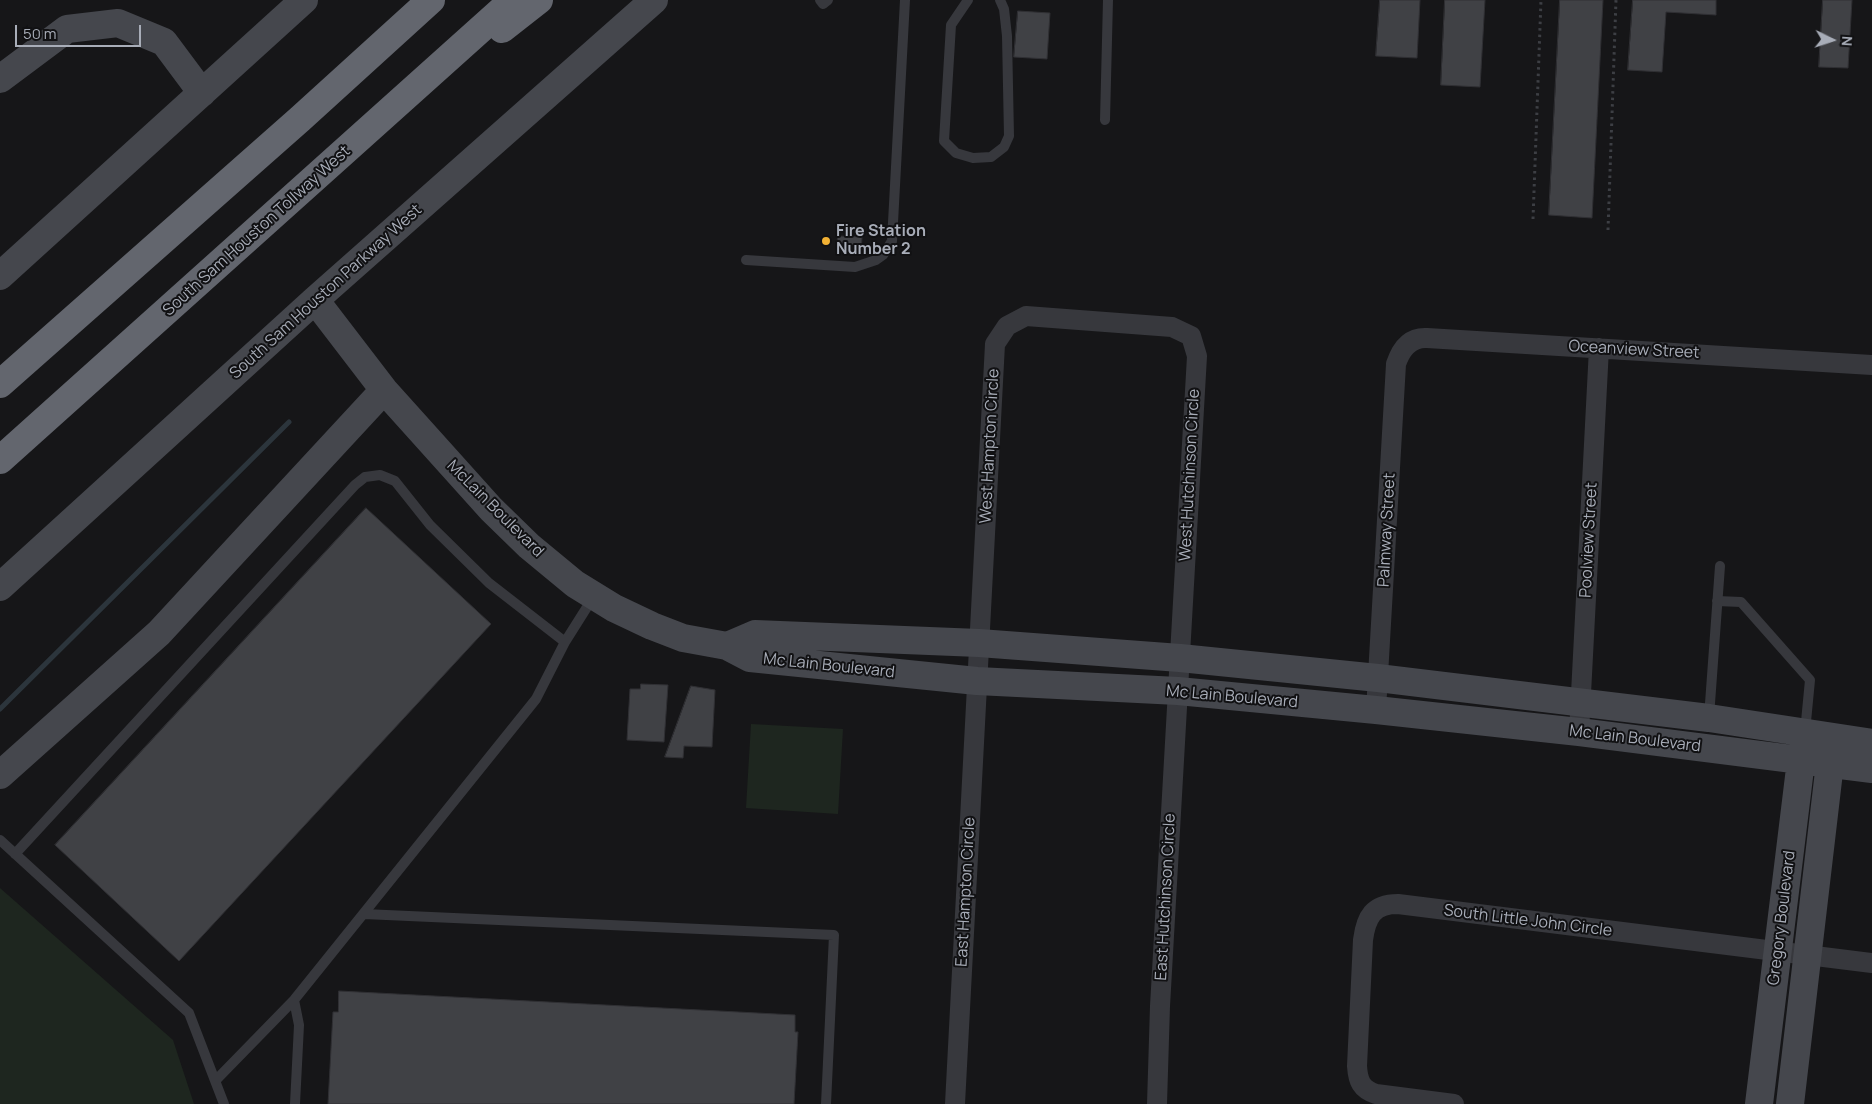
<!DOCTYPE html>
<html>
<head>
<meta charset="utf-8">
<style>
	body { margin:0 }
	#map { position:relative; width:1872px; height:1104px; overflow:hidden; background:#161618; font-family:Manrope,sans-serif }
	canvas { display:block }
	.north { position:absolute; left:1807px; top:15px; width:50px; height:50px; -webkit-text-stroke:4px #111113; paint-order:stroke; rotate:94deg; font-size:14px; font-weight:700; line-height:20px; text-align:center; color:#a8adb8 }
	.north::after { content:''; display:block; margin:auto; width:18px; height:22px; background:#a8adb8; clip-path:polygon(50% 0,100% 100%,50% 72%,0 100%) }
	.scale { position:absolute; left:15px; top:25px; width:126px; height:22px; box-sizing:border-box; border:2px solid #a8adb8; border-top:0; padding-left:6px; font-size:15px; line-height:18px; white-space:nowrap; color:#a8adb8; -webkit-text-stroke:4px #111113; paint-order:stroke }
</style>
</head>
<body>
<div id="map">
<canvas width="1872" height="1104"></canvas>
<div class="north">N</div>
<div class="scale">50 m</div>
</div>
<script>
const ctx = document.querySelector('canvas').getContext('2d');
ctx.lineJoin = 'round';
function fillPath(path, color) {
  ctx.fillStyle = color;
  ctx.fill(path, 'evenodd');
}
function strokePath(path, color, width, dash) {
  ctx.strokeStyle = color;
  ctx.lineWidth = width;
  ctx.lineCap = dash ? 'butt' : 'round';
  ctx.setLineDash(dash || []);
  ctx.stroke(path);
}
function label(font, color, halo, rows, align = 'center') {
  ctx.font = font + ' Manrope,sans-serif';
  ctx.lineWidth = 4;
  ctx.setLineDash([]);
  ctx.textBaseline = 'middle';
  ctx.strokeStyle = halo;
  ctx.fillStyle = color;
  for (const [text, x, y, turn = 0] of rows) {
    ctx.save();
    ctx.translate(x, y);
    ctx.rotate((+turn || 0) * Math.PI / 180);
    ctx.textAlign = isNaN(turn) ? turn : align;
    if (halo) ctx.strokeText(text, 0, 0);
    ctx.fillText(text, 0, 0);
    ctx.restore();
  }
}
fillPath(new Path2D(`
	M751,724L843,729L838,814L746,808Z
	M0,888L173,1040L194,1104H0Z`), '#1e261f');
strokePath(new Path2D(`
	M0,709L289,422`), '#2c353c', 5);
const building = new Path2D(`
	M1380,0H1420L1417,58L1376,56Z
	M1445,0H1485L1480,87L1441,85Z
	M1560,0H1603L1592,218L1549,215Z
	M1633,0H1716V15L1666,12L1662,72L1628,70Z
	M1823,0H1852L1848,68L1819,67Z
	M1018,11L1050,13L1047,59L1014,57Z
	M838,236L862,237L861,253L837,252Z
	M366,508L491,624L179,961L55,845Z
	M641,684L668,685L664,742L627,740L630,689H640Z
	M691,686L715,690L712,747L684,746L683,758L665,757Z
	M339,991L795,1015V1032H798L794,1104H328L333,1012H338Z`);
fillPath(building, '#404145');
strokePath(building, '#303034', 1);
strokePath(new Path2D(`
	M1533,219L1541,0
	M1608,230L1616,0`), '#3d3f44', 3, [2.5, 4]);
strokePath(new Path2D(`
	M820,0L823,4L828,0
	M968,0L951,25L944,141L956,153L973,158L991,157L1004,147L1009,136L1007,36L1004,9L1000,0
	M1105,120L1108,0
	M746,260L855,267L876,260L883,255L892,241L905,0
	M1717,601L1741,602L1810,680L1805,732
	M1709,717L1720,566
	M0,840L189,1013L224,1104
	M15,854L355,485L365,477L380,475L395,481L430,525L489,583L565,642
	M364,914L834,935L826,1104
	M294,1000L299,1025L295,1104
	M216,1080L294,1000L536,699L565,642L594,596`), '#37383d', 10);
strokePath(new Path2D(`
	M1376,710L1396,364C1401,349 1410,337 1427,338L1872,365
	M1579,732L1599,348
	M955,1104L995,344L1007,326L1026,316L1172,327L1191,336L1197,356L1160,1006L1157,1104
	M1454,1104L1376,1094C1361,1089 1358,1081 1357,1066L1363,940C1366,917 1373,904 1398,904L1872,963`), '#37383d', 20);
strokePath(new Path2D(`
	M0,79L67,29L118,23L164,42L202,93
	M0,276L304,0
	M315,300L384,390L491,509L529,546L575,584L614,608L652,626L683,638L727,646L750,658L977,681L1178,691L1376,710L1579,732L1872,769
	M0,587L315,300L654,0
	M727,646L755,634L979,643L1180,658L1378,678L1709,718L1872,743
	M0,775L159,633L384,390
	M1759,1104L1803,744
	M1790,1104L1832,746`), '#45474d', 28);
strokePath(new Path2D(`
	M502,29L539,0
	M0,384L300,119L431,0
	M0,460L513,0`), '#63666e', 28);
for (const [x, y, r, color] of [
	[826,241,5,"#f2b134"]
]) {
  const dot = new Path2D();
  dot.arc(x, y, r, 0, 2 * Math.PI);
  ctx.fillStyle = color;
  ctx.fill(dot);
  strokePath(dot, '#111113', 2);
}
label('16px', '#a8adb8', '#111113', [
	["South Sam Houston Tollway West",257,231,-42],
	["South Sam Houston Parkway West",326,292,-42],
	["Oceanview Street",1634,350,3],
	["West Hampton Circle",990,446,-87],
	["West Hutchinson Circle",1190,475,-87],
	["McLain Boulevard",495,509,45],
	["Palmway Street",1387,530,-87],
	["Poolview Street",1589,540,-87],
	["Mc Lain Boulevard",829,666,6],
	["Mc Lain Boulevard",1232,697,5],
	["Mc Lain Boulevard",1635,739,7],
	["East Hampton Circle",966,892,-87],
	["East Hutchinson Circle",1166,897,-87],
	["Gregory Boulevard",1782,918,-83],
	["South Little John Circle",1528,921,7]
]);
label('bold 16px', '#a8adb8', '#111113', [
	["Fire Station",836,232],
	["Number 2",836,250]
], 'left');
</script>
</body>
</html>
